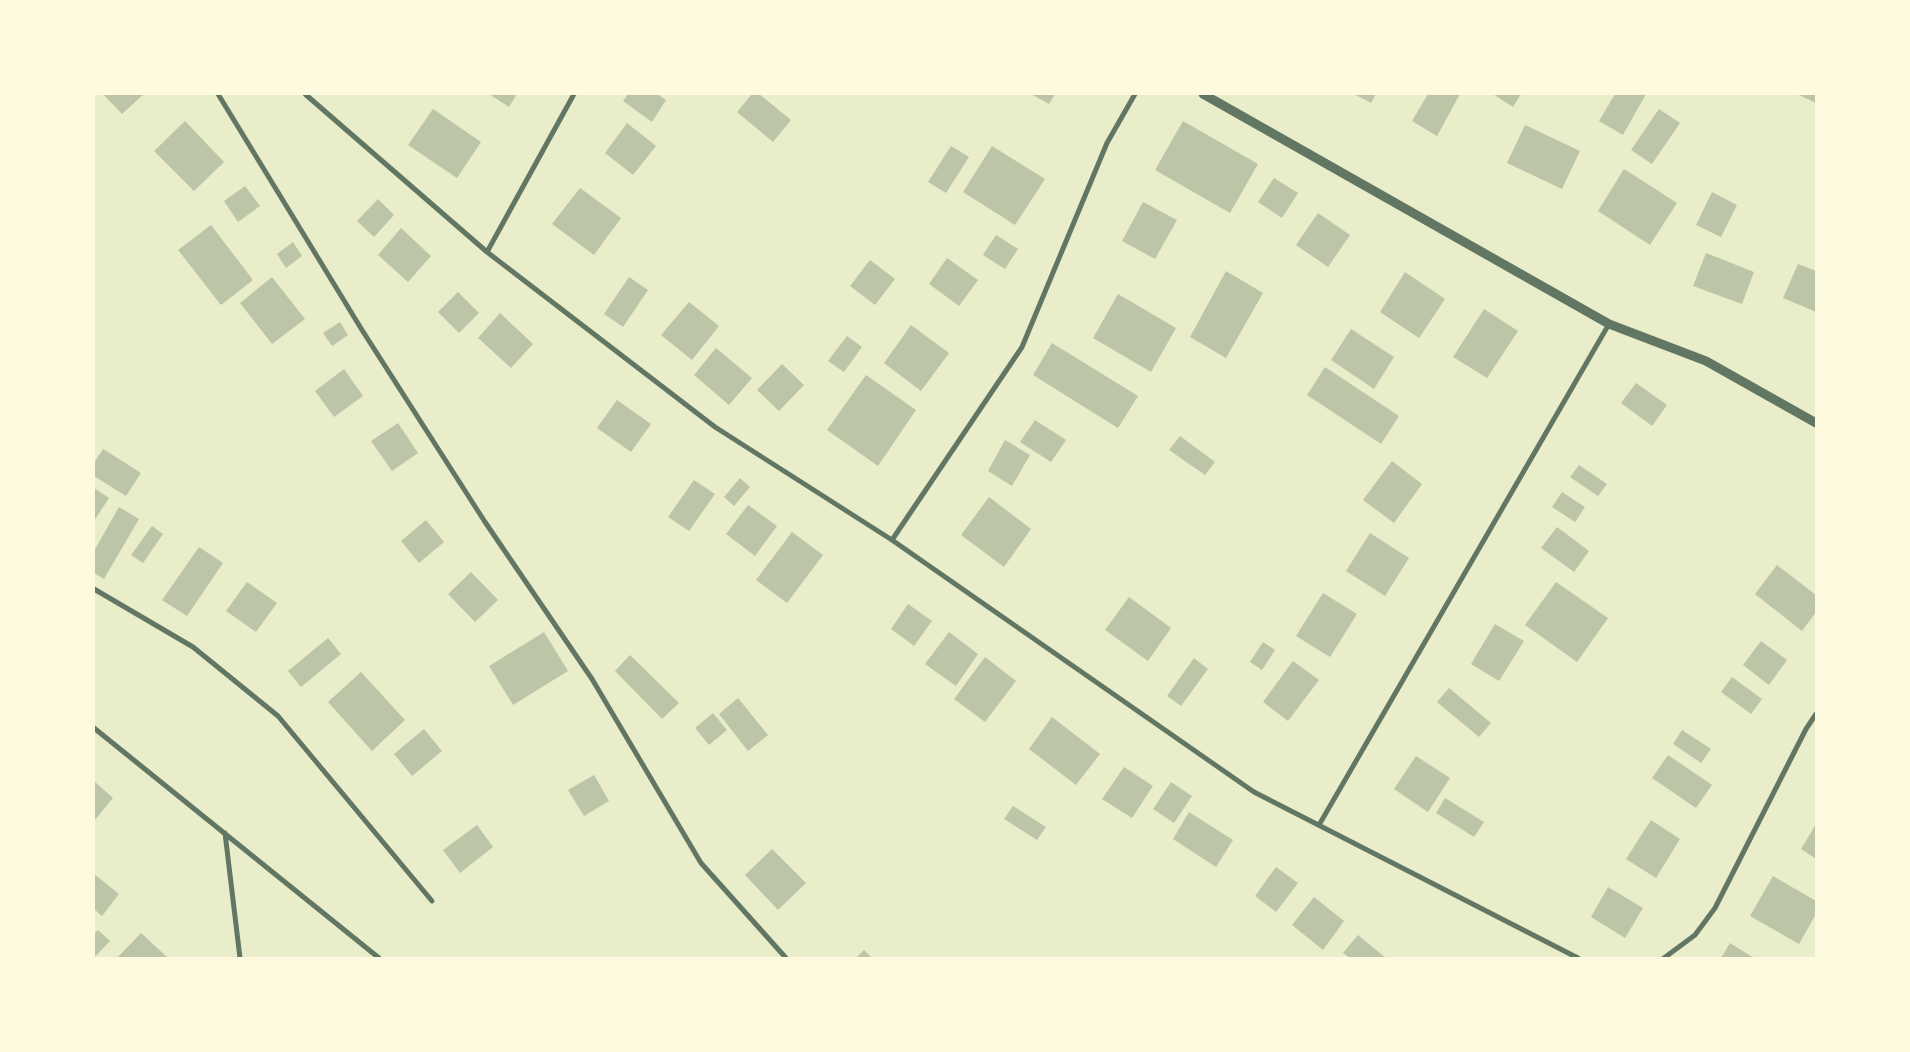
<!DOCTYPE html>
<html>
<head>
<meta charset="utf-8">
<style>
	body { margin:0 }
	#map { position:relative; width:1910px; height:1052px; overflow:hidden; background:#e9edc9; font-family:"Roboto Condensed",sans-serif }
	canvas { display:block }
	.frame { position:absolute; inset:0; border:95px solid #fefae0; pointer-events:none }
</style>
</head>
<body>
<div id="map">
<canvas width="1910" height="1052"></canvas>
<div class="frame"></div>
</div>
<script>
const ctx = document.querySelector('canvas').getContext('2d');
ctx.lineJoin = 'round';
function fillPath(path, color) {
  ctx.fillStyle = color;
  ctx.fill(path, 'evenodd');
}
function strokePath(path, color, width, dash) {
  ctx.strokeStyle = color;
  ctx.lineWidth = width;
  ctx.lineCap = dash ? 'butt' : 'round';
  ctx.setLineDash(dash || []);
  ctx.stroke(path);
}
fillPath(new Path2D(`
	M103,94H144L122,114Z
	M489,94H517L509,107Z
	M628,94H657L666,100L652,122L623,101Z
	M752,94H759L791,120L773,142L737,112Z
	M1031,94H1055L1049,104Z
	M1354,94H1376L1371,103Z
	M1428,94H1460L1437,136L1412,121Z
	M1493,94H1521L1513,107Z
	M1615,94H1646L1623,135L1599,121Z
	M1797,94H1816V103Z
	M433,109L481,142L457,178L408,145Z
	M1659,109L1680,123L1652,164L1631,150Z
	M185,121L224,162L194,191L154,151Z
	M1183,121L1258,164L1230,213L1155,170Z
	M627,123L656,146L633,175L605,153Z
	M1525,125L1580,151L1562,189L1507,163Z
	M951,146L969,157L946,193L928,182Z
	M992,146L1045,179L1015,225L963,192Z
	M1624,169L1677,203L1650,245L1598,211Z
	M1274,178L1298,193L1282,218L1258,202Z
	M245,186L260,206L238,222L224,201Z
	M580,188L621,218L594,255L552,224Z
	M1712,192L1737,205L1721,237L1696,225Z
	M378,199L394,215L374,237L357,221Z
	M1143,202L1177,220L1155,259L1122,241Z
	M1318,213L1350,235L1328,267L1296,245Z
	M211,225L253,280L221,305L178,250Z
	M401,228L431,256L408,282L378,255Z
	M996,235L1018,249L1005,269L983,255Z
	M293,242L302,256L286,268L277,254Z
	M1706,253L1754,272L1742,304L1693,286Z
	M947,258L978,280L959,306L929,284Z
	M870,260L895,279L875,305L850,286Z
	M1798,264L1816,271V312L1783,298Z
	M1226,271L1263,293L1226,358L1190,337Z
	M1405,272L1445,299L1419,338L1380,312Z
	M272,277L305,319L272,344L240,303Z
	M629,277L648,290L623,327L604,314Z
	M458,292L479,313L459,333L438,312Z
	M1118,294L1176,328L1151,372L1093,338Z
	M689,302L719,326L692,360L661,335Z
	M1484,309L1518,331L1487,378L1453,357Z
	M500,313L533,344L511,368L478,338Z
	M340,322L348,335L332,346L323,333Z
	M911,325L949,353L921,391L884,363Z
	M1351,329L1394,357L1374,389L1331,360Z
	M847,336L862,347L844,372L828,361Z
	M1052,343L1138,396L1118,428L1033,375Z
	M716,348L752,378L729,405L694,375Z
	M782,364L804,385L779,411L757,390Z
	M1325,367L1399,416L1381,444L1307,395Z
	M344,369L363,396L334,417L315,391Z
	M866,375L916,410L878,466L827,430Z
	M1636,383L1667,405L1652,426L1621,403Z
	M617,400L651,424L631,452L597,428Z
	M1035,420L1066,440L1051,462L1020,442Z
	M398,423L418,453L392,471L371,441Z
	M1180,436L1215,462L1205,475L1169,450Z
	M1005,440L1030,455L1012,486L988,471Z
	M103,449L141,473L126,496L94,476V463Z
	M1392,461L1422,484L1394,523L1363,500Z
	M1579,465L1607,484L1598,496L1570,477Z
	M740,478L750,487L734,506L724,497Z
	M694,480L715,494L689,531L668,517Z
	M94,488L109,498L94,521Z
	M1562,492L1585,507L1575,522L1552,507Z
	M989,497L1031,529L1004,567L961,535Z
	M748,505L777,526L755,556L726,534Z
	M119,507L139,519L104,579L94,573V551Z
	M426,520L444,542L419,563L401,541Z
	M152,526L163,534L143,563L131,555Z
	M1557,527L1589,551L1574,572L1541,548Z
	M792,532L823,555L787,603L756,580Z
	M1370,533L1409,558L1385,596L1346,571Z
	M199,547L223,563L187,616L162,600Z
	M1777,565L1816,595V612L1802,631L1755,594Z
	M471,572L498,600L475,622L448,594Z
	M247,582L277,603L256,632L226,611Z
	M1556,582L1608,618L1577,662L1525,625Z
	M1323,593L1357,614L1330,657L1296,636Z
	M1129,597L1171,628L1148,661L1105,630Z
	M908,604L932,621L914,646L891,629Z
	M1495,624L1524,641L1499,681L1471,664Z
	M544,632L568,671L513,705L489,666Z
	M949,632L978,654L956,686L925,664Z
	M328,638L341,654L301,687L288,671Z
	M1761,641L1787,660L1769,685L1743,665Z
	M1263,642L1275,650L1262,670L1250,662Z
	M630,655L679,703L662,719L615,671Z
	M985,657L1016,681L985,722L954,699Z
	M1194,658L1208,669L1181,706L1167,696Z
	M1293,661L1319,680L1288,721L1263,702Z
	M361,672L405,720L372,751L328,702Z
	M1732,677L1762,699L1751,714L1721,692Z
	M1449,688L1491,723L1479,737L1437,702Z
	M738,698L768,735L748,751L719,714Z
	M713,713L727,730L709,745L695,728Z
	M1052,717L1100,754L1076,785L1029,749Z
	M424,729L442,751L412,776L394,754Z
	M1682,730L1711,749L1701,763L1673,744Z
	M1668,755L1712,785L1696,808L1652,778Z
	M1416,756L1450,778L1428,812L1394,789Z
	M1124,767L1153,786L1132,818L1102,799Z
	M594,775L609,801L584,816L568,790Z
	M94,781L113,798L94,821Z
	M1171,782L1192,796L1174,823L1153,809Z
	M1445,798L1484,822L1474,837L1436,813Z
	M1013,806L1046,827L1037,840L1004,819Z
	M1189,812L1233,840L1216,867L1173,839Z
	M1651,820L1680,839L1656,878L1626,859Z
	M1816,824V859L1801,849Z
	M477,825L493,847L460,873L443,850Z
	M772,849L806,883L778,910L745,875Z
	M1276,867L1298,883L1276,912L1255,896Z
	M94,874L119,894L102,916L94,909Z
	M1773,876L1816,901V914L1799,944L1750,916Z
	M1608,887L1643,908L1625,938L1591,917Z
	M1314,897L1344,921L1323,950L1292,925Z
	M98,930L110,941L94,958V934Z
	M141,933L168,958H117Z
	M1358,935L1386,958H1350L1343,953Z
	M1730,943L1754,958H1721Z
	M864,950L872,958H856Z`), '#bcc5a7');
strokePath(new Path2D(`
	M218,94L362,330L485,522L592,679L701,863L786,958
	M305,94L487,252L715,427L892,540L1254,792L1578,958
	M487,252L574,94
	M892,540L1022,347L1107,143L1135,94
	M94,589L193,647L278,716L432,901
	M94,728L379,958
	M1319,825L1609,324
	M225,833L240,958
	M1664,958L1695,935L1715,908L1806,729L1816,714`), '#617663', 5);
strokePath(new Path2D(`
	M1203,94L1609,324L1706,361L1816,423`), '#617663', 9);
</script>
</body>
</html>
